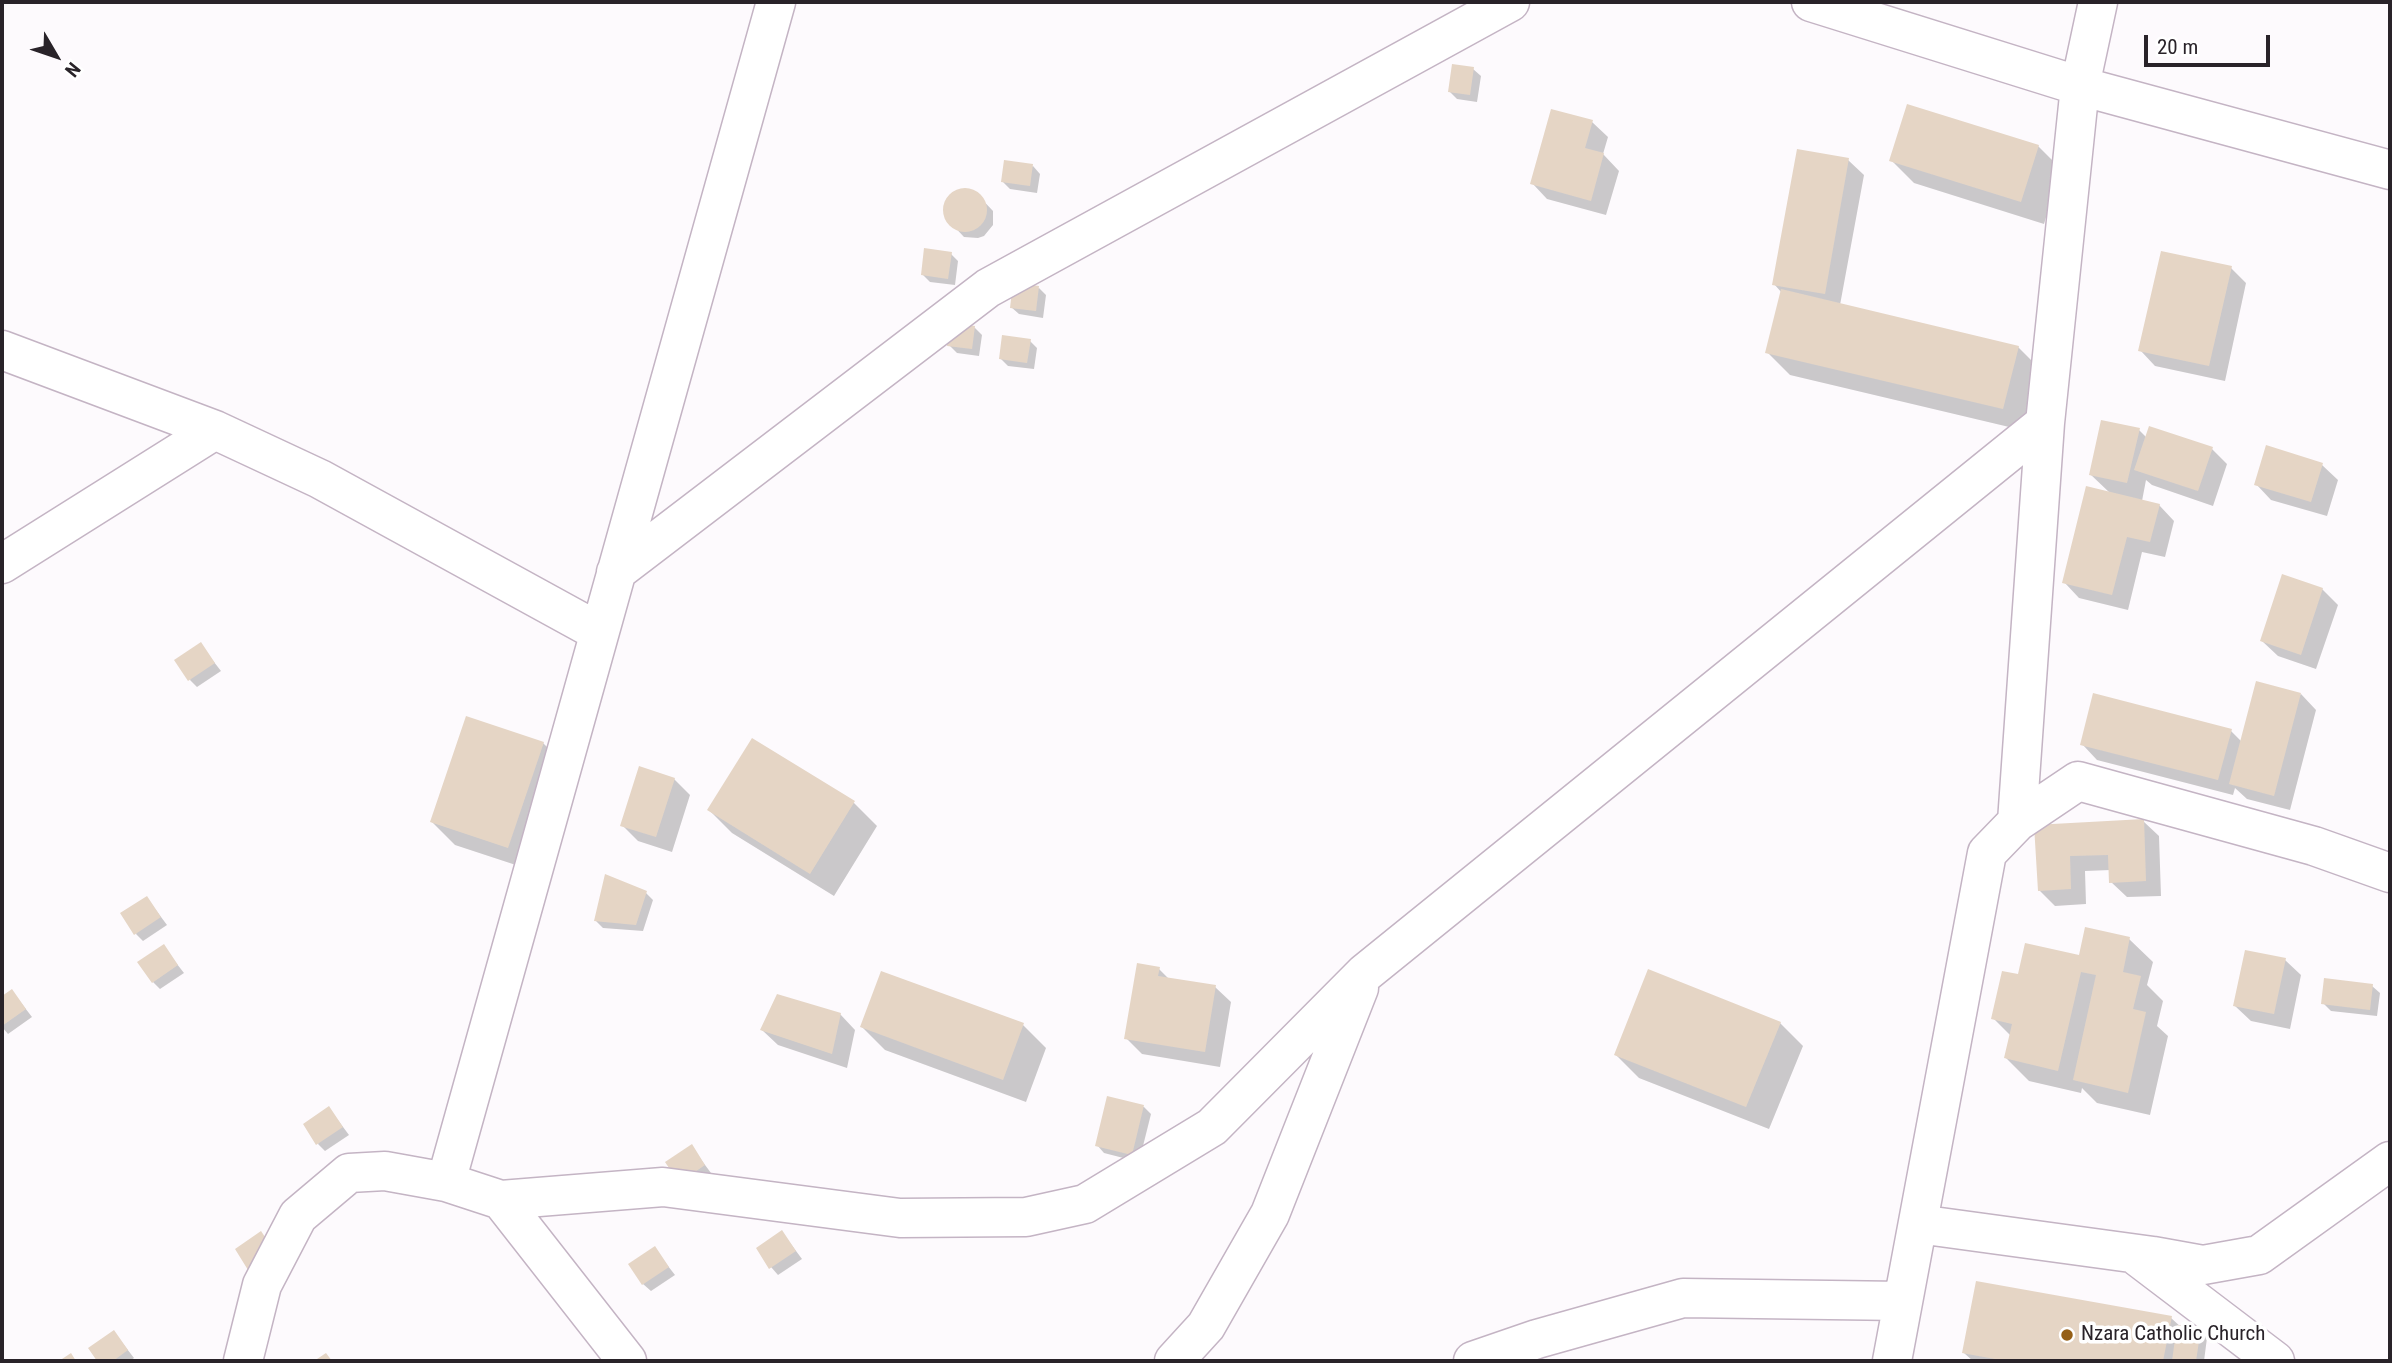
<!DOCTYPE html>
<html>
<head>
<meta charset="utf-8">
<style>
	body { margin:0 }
	#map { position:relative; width:2392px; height:1363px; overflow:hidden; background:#fdfafd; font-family:"Roboto Condensed",sans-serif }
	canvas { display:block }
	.frame { position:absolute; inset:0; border:4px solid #292329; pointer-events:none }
	.north { position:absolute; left:21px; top:21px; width:70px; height:70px; -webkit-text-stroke:5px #fff; paint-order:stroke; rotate:129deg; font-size:19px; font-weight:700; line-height:28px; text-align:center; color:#292329 }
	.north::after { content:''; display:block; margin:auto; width:24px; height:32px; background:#292329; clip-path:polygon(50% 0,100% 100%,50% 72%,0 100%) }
	.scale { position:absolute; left:2144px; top:35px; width:126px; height:32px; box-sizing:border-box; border:4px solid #292329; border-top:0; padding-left:9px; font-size:21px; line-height:24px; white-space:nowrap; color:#292329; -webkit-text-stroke:5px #fff; paint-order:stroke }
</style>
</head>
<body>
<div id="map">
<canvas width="2392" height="1363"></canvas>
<div class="frame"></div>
<div class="north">N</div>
<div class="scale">20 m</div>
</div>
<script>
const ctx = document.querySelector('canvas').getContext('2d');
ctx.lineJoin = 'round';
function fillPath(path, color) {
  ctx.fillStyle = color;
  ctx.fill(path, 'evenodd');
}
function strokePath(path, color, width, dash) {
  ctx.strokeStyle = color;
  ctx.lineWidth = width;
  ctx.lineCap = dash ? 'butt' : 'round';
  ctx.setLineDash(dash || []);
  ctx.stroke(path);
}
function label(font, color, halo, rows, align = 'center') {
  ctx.font = font + ' "Roboto Condensed",sans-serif';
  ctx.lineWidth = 7;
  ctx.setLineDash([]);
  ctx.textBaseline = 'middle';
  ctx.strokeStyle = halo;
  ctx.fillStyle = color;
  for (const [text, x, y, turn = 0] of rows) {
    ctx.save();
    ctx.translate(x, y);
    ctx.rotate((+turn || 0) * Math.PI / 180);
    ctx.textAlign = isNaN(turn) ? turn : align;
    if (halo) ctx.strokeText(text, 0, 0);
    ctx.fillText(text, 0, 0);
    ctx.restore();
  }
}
fillPath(new Path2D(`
	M1473,69L1481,76L1477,102L1457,99L1449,91Z
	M1592,122L1608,137L1603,154L1619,171L1606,215L1547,199L1532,183Z
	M2038,146L2061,169L2044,224L1914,183L1891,160Z
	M1848,160L1864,175L1840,305L2018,347L2041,370L2026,431L1790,375L1767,352L1782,293L1774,284Z
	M1033,166L1040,174L1037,193L1010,189L1003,182Z
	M970,190L976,193L993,211V225L984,236L978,238L964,237L947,219L945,206L947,201L957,192Z
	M951,254L958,261L955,285L930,282L922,274Z
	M2231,268L2246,283L2225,381L2155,366L2140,350Z
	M1039,288L1046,295L1043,318L1019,314L1011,307Z
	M974,327L982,335L979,356L957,353L949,345Z
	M1030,341L1037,348L1034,369L1008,366L1000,358Z
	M2139,430L2147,438L2212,449L2227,464L2213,506L2152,485L2146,480L2142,501L2159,505L2174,521L2165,557L2142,552L2128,610L2079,598L2064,582L2110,493L2090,474Z
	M2322,465L2338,480L2327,516L2271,500L2256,484Z
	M2322,589L2338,605L2316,669L2278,656L2262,641Z
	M200,644L221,671L197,687L190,680Z
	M2301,694L2316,710L2290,810L2247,799L2235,788L2233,795L2097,760L2082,744L2231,731L2242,742Z
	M753,740L854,803L877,826L834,896L732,833L709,810Z
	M543,743L566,766L531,870L455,845L432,822Z
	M674,779L690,795L672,852L638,841L622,825Z
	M2143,821L2159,836L2161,896L2127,897L2111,882V870L2085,871L2086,904L2055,906L2039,890L2036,827Z
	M646,893L653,900L643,931L603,928L596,921Z
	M147,898L167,925L143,941L136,934Z
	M2129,939L2153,962L2147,985L2163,1001L2157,1026L2168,1036L2150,1115L2097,1103L2082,1088L2081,1093L2029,1081L2006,1058L2011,1036L1993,1018L2019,977Z
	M163,946L184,973L160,989L153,982Z
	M2285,960L2301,975L2290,1029L2251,1021L2235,1006Z
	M1159,969L1169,979L1215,987L1231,1002L1220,1067L1142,1054L1126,1038Z
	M2372,986L2380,993L2377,1016L2331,1011L2323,1003Z
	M12,991L32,1017L8,1034L2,1027V998Z
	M840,1014L855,1030L847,1068L778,1045L762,1030Z
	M1780,1023L1803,1046L1769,1129L1639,1078L1616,1055Z
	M1023,1025L1046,1048L1026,1102L885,1050L862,1027Z
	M1108,1099L1144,1107L1151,1114L1139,1162L1104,1153L1097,1145Z
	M329,1108L349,1135L325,1151L318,1144Z
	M691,1146L711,1173L687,1189Z
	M782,1232L802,1259L778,1275L771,1267Z
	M654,1248L675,1275L651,1291L643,1284Z
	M2171,1318L2181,1327L2200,1330L2207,1338L2204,1361H1973L1964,1353Z
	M114,1332L134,1358L130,1361H99L90,1348Z`), '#0003');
fillPath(new Path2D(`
	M1452,64L1474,67L1470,95L1448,92Z
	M1907,104L2039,145L2021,202L1889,161Z
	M1551,109L1593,120L1585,148L1604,153L1591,201L1530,184Z
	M1797,149L1849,158L1825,294L1772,285Z
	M1004,160L1033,164L1030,186L1001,182Z
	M943 210a22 22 0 1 1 44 0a22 22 0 1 1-44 0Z
	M924,248L952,252L948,279L921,275Z
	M2161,251L2232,266L2209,366L2138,351Z
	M1013,282L1039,286L1036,311L1010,308Z
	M1781,289L2019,346L2003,409L1765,353Z
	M950,322L975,326L972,349L947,346Z
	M1002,335L1031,339L1027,363L999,359Z
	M2101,420L2140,428L2127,483L2089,475Z
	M2149,426L2213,447L2198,491L2134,470Z
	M2266,445L2323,463L2311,502L2254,485Z
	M2086,486L2160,504L2150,542L2127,537L2112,595L2062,583Z
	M2282,574L2323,588L2301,655L2260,641Z
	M201,642L215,663L188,681L174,660Z
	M2256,681L2301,693L2274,796L2229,784Z
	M2093,693L2232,729L2218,780L2080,745Z
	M466,716L544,742L508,848L430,822Z
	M752,738L855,801L810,874L707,810Z
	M639,766L675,778L656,837L620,826Z
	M2144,819L2146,881L2109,883L2108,855L2070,856L2071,889L2038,891L2034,825Z
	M605,874L647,891L636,925L594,921Z
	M147,896L161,917L134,935L120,913Z
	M2085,927L2130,937L2123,972L2141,976L2133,1009L2146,1012L2128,1093L2073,1080L2096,975L2081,972L2058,1071L2004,1058L2012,1024L1991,1019L2002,971L2018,974L2025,943L2079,955Z
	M164,944L178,965L152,983L137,962Z
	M2245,950L2286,958L2274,1014L2233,1006Z
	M1137,963L1160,967L1158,976L1216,985L1205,1052L1124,1039Z
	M1648,969L1781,1022L1746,1107L1614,1055Z
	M881,971L1024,1023L1003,1080L860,1027Z
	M2324,978L2373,984L2370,1010L2321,1004Z
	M12,989L26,1009L2,1026V996Z
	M777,994L841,1013L832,1054L760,1030Z
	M1107,1096L1144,1105L1132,1155L1095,1146Z
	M329,1106L343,1127L316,1145L303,1124Z
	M692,1144L705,1165L679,1183L665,1162Z
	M782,1230L796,1251L769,1269L756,1248Z
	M261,1231L275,1252L248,1270L235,1249Z
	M655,1246L669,1267L642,1285L628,1264Z
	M1976,1281L2172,1316L2163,1361H2006L1962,1353Z
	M2177,1325L2201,1328L2196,1361H2172Z
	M114,1330L128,1350L113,1361H97L88,1348Z
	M71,1353L76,1361H59Z
	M326,1353L332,1361H314Z`), '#e5d5c5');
const street = new Path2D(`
	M1811,2L2080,86L2390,170
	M2,350L215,430L320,479L599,632
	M2,564L215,430
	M616,572L988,288L1510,2
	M2017,822L2045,423L2080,86L2098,2
	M446,1182L776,2
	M501,1200L627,1361
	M1918,1224L2153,1256L2203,1265L2259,1255L2390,1161
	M2138,1257L2275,1361
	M243,1361L262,1285L298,1216L349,1173L385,1171L446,1182L501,1200L663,1187L900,1218L1026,1217L1085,1204L1212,1127L1365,973L2045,423
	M1174,1361L1206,1326L1270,1214L1359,988
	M1473,1361L1537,1339L1683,1298L1903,1301
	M1892,1361L1987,853L2017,822L2078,781L2314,846L2390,873`);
strokePath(street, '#c4b4c4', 41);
strokePath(street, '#fff', 38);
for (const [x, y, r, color] of [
	[2067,1335,7,"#955f17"]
]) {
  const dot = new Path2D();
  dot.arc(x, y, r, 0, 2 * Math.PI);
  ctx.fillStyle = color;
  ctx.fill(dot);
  strokePath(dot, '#fff', 2.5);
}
label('21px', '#292329', '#fff', [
	["Nzara Catholic Church",2081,1335]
], 'left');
</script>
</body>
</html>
